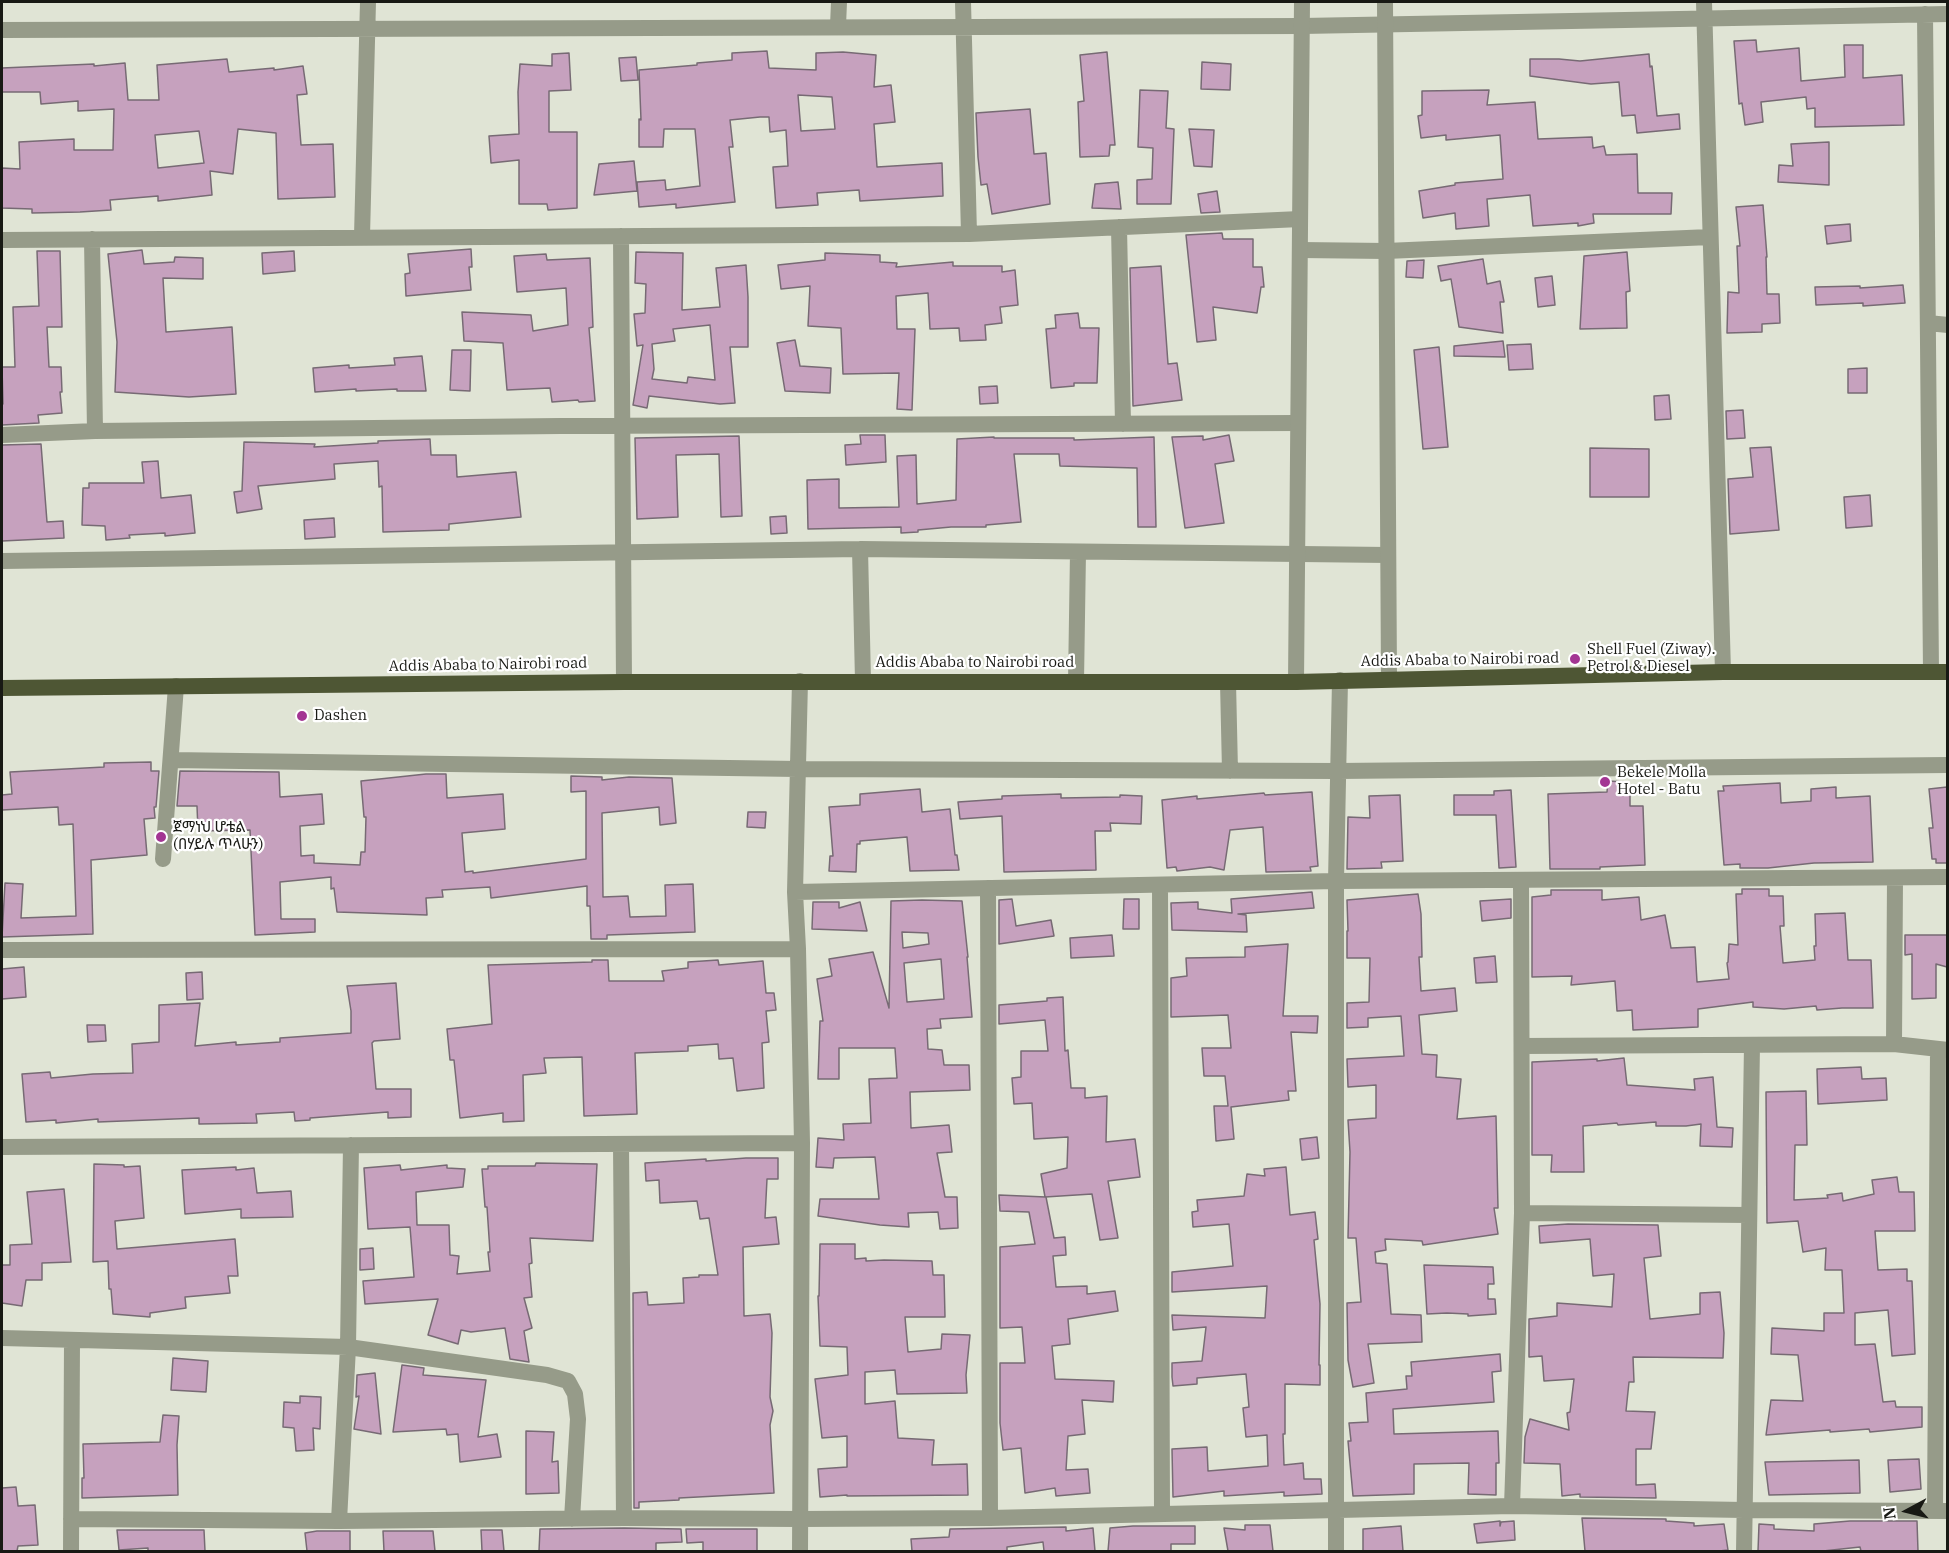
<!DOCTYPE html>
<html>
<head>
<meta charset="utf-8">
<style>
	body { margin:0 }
	#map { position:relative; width:1949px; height:1553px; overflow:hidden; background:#e0e4d5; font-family:"IBM Plex Serif",serif }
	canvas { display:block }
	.frame { position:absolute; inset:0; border:3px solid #181914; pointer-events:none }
	.north { position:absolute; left:1877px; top:1481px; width:60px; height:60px; -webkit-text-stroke:4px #fff; paint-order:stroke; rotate:263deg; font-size:16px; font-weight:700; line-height:24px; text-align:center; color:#181914 }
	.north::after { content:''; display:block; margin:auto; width:21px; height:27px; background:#181914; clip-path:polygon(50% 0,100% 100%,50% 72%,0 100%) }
</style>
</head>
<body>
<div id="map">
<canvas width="1949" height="1553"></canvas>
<div class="frame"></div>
<div class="north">N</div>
</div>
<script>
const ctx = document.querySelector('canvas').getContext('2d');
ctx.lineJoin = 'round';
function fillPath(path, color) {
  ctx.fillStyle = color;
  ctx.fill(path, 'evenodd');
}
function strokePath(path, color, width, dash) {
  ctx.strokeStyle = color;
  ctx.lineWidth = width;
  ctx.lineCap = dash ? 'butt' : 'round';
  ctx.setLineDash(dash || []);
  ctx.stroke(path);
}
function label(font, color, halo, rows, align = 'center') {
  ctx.font = font + ' "IBM Plex Serif","Noto Sans Ethiopic",serif';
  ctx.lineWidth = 4.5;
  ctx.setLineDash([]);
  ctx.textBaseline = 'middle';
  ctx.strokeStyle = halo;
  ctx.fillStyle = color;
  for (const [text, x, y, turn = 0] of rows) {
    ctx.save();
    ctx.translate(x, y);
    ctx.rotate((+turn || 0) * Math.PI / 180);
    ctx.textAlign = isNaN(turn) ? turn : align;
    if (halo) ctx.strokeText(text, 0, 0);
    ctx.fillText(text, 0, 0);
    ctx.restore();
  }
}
const building = new Path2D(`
	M1756,40L1757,52L1799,48L1801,81L1845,77L1844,45H1863V78L1902,75L1904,125L1815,127V108L1807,109L1806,97L1761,102L1763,122L1745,125L1742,103L1739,104L1734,41Z
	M767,51L769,68L816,70V53L843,52L876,55L874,87L891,85L895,122L874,124L877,167L942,163L943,196L860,201L859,190L817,193L818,205L776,208L773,167L788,166L786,130L770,132L769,117H760L730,120L733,147H729L735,202L676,208V204L639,207L637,182L665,180L666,190L700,186L695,129H664L663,147H639V119L641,120L639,70L697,65V63L732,60V53ZM798,95L832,97L835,129L801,131Z
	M1107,52L1115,145H1110L1109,156L1080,157L1078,102L1084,101L1080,55Z
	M569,53L571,90L549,91V132H577V208L548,210L547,204H519V160L491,163L489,136L519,134L518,92L520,64L552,66V54Z
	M1649,54L1650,67L1652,66L1657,116L1679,114L1680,129L1637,133L1635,115L1622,116L1619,82L1591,84L1530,76V59H1559L1580,61Z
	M636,57L638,80L621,81L619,58Z
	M227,59L229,72L274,68V70L303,66L307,94L297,95L301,145L333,144L335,197L278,199L276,133L238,129L233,174L210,171L212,195L158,201V196L110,200L111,210L80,212L32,213V209L2,208V168L20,169L19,142L74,139V150H113L114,109L78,111V101L41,104L40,92H2V68L94,64V66L125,63L128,100H159L157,65ZM199,131L204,163L158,168L155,135Z
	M1202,62L1231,64L1230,90L1201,89Z
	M1140,90L1168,91L1166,128L1174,129L1171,204H1137V180L1152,179L1153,148L1138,147Z
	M1489,90L1487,105L1535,102L1538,139L1592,137L1593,148L1604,146L1606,155L1637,154L1638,193H1672L1671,214H1593L1594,223L1578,226V223L1533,226L1530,195L1487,199L1489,226L1456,229L1455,213L1423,218L1419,191L1455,185V183L1503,179L1500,135L1446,140V135L1421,138L1418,116L1422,115V91Z
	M1030,109L1034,154L1046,153L1050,204L992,214L987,184L981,185L978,157L976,113Z
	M1189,129L1214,130L1212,167L1194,166Z
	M1829,142V185L1778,182L1779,165L1793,166L1791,144Z
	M634,161L637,191L594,195L599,164Z
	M1118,182L1121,209L1092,208L1095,184Z
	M1217,191L1220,212L1201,213L1198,194Z
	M1763,205L1767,257H1766L1767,294H1779L1780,323L1762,324V332L1727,333L1728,292L1739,293L1737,246H1740L1736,207Z
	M1850,224L1851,241L1827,244L1825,226Z
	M1222,233L1223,239H1253V267H1262L1264,287H1261L1257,313L1213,307L1216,340L1197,342L1186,235Z
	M471,249L472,267H469L471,290L406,296L405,274L410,273L408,254Z
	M142,250L144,264L174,262L175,257L203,258V279L163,278L166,332L232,327L236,394L189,397L115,392L117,342L108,254Z
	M37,251H60L62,327H47L49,367H61L62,392H60L62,413L38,415L39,423L2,425V404H3L2,367H15L13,307L39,306Z
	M294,251L295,271L263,274L262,253Z
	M636,252L683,253L682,310L720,307L716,268L746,265L748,297V347H730L735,403L720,404L649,396L647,408L633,405L643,345L637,346L634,314L645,313L646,284L635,283ZM710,325L715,380L688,377L687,383L652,379L654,369L652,344L675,341L673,329Z
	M1627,252L1630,291L1626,292L1627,328L1580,329L1584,256Z
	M825,253L880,255V262L897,263L896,267L953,262V266H1002V272L1015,270L1018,305L1000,307L1002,323L985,325L986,340L960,341L959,328L930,329L928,293L896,296L897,329H915L912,410L897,409L899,373L843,374L841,328L808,326L810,286L781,289L778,265L825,260Z
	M546,254L547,260L590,258L593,327L589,328L595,401L579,402L578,400L552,402L550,388L507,390L503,343L464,341L462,312L531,315L533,331L568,325L566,288L517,292L514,256Z
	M1483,259L1487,284L1500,281L1504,302H1500L1503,333L1459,327L1451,279L1441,281L1438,266Z
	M1424,260L1423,278L1406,277L1407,261Z
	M1161,266L1168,364L1177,363L1182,400L1133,406L1130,268Z
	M1552,276L1555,305L1538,307L1535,278Z
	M1903,285L1905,303L1863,306V303L1816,305L1815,287L1860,286V288Z
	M1078,313L1080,328H1099L1097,383H1074V386L1051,388L1046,329L1056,328L1055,315Z
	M795,340L800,366L831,368L830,393L785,391L777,343Z
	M1503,341L1505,357L1454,356V346Z
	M1531,344L1533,369L1509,370L1507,345Z
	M1439,347L1448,447L1423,449L1414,350Z
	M452,350H471L470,391L450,390Z
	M422,356L426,391H397V389L356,391V389L315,392L313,368L349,365V368L395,365L394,358Z
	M1867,368V393H1848V369Z
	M997,386L998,403L980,404L979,387Z
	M1669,395L1671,419L1655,420L1654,396Z
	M1743,410L1745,438L1727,439L1726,411Z
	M860,435H885L886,462L846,465L845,445L861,444Z
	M1229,435L1234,461L1215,464L1224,523L1185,528L1172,437L1203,436V440Z
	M739,436L742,516L721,517L719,454L676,455L678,517L637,519L635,438Z
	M994,437V438H1074V440L1154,437L1156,527H1138L1137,468L1060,466L1059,454H1014L1021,522L986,525V527H951L918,530V532L901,533V527L808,529L807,480L839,479V508L899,507L897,456L916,455L917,504L956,500L957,439Z
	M430,439L431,455H456L457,477L516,472L521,517L449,524V530L383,532L382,486L379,487L378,461L334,464L335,479L258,486L262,509L237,513L234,492L242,491L244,442L315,444L314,447L378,443V441Z
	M41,444L47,522L63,521L64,538L2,541V445Z
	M1771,447L1779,530L1730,534L1728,479L1753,477L1750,448Z
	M1590,448L1649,449V497H1590Z
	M158,461L161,498L191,495L195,533L165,536V533L129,535L130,538L106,540L105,526L82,525L83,488H89V483H144L142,462Z
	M1870,495L1872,526L1846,528L1844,497Z
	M786,516L787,533L771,534L770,517Z
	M334,518L335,537L305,539L304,520Z
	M151,762V771H159L156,807H154L155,818L144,819L147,855L91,860L93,934L2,937L5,883L23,884L21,918L76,916L73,824L59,825L58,807L2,810V795L12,794L10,772L104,767V763Z
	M180,771L279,772L280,797L322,794L324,824L300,826L301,856L314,855V863L360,865L361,852H365L366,817H364L361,781L426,774H446L447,798L503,794L505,829L462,833L465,872L473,871V873L586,859V791L571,792V776L602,777V780L629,777L672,778L676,823L660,825L659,807L602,813L603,897L628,896L630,917L666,916L665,885L693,884L695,932L607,935V939H591L590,906H587V886L491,898L490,887L442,890L443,897L426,898L427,915L337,912L334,888L331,889V877L280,882L281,919H315V932L255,935L250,830L198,831L197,806H177Z
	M1608,781L1627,782L1626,794H1630V806H1643L1645,865L1600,867V869H1550L1548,794L1607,792Z
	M1780,783L1781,803L1811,801V789L1836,787V798L1870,796L1873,862L1814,863L1768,868H1740V864L1724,865L1718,791H1724L1723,786Z
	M1947,787V863H1936V859H1932L1929,828H1933L1929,789Z
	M920,789L922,812L950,809L955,855H957L959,870L910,871L907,837L860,841V844H857L856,872L829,871L830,856H833L829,807L860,805V794Z
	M1511,790L1516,867L1499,868L1496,815H1454V795H1494V791Z
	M1312,792L1318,866L1310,867L1311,871L1266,872L1263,827L1230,830L1224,870L1210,867L1177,871L1176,867L1167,868L1162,800L1197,796V799L1264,793L1265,795Z
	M1061,794V798L1120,797V795L1142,796L1141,824L1110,823L1111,831H1095L1096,870L1004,872L1002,816L960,819L958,802L1002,799V796Z
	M1400,795L1403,861L1381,862L1382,868L1347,869L1348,817L1370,818L1369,796Z
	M748,812H766L765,828L747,827Z
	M1742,889H1769V896H1783L1784,926H1780L1783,963L1815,960L1814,946H1816L1815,914L1845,913L1848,960H1871L1873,1008H1842L1817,1010L1816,1006L1784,1009L1753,1007V1002L1698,1009V1027L1633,1030L1632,1010L1617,1011L1615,981L1571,985L1572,976L1532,977V897L1551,895V890H1602V900L1639,897L1641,920L1665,915L1671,948L1695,947L1697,982L1729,979L1727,963L1728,962L1729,944L1738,945L1736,894H1742Z
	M1312,892L1314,908L1238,914L1246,915L1247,932L1172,930L1171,903L1198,902V909L1232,913L1231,899Z
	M1418,894L1421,914L1422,957H1419L1421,991L1455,988L1457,1011L1419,1015L1422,1054L1437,1055L1436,1077L1461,1079L1457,1119L1496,1116L1498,1208H1494L1498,1234L1423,1245L1422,1241L1385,1239L1386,1250L1375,1252L1376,1263L1387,1264L1391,1314L1421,1315L1422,1342L1368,1344L1374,1383L1353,1387L1348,1360L1347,1303L1361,1302L1356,1238H1348L1350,1152L1348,1120L1376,1118V1085L1348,1087L1347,1059L1404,1056L1401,1016L1368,1018V1027L1347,1028V1003L1369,1002L1370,958H1347V931H1348L1347,900Z
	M1012,899L1016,926L1051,920L1054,936L999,944V900Z
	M1124,899H1139V929H1123Z
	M1511,899V918L1482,921L1480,901Z
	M922,900L962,901L968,957H967L972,1017L940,1019L941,1028L927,1029L928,1049L942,1050L944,1065H969L970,1090L910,1092L911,1128L949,1125L952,1152L937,1153L945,1197H957L958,1228L940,1229L938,1212L908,1213L909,1227L880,1225L818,1216L820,1199H879L875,1157L834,1158L833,1168L816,1167L818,1138L844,1140L843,1124L871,1123L869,1079L897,1078L895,1048H839V1079H818L820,1021H823L817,979L832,976L829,959L873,952L889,1008L891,901ZM902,932L928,933L929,944L903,948ZM941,959L944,999L907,1002L904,963Z
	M813,902H839V908L860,902L867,931L812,929Z
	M1112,935L1114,956L1071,958L1070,938Z
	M1905,935H1947V967L1936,964V998L1912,999V954L1905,955Z
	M1288,944L1283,1016H1318L1317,1033L1291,1032L1296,1091H1288L1289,1100L1231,1107L1234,1139L1216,1141L1214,1106H1228L1225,1076H1204L1202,1048H1231L1228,1015L1171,1017V978L1187,976L1186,958L1245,957V947Z
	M1495,956L1497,982L1476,983L1474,958Z
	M592,960H608L609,981H664L662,971L688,968V962L718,960L719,965L763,961L766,993H774L776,1010L766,1011L769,1042L762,1043L764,1088L737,1091L733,1058L719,1059L718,1044L688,1046V1051L635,1053L637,1114L584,1116L582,1057L544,1058L546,1073L523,1075L524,1121L503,1122V1113L460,1118L454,1060H450L447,1029L492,1024L488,965L592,962Z
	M24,967L26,997L2,999V969Z
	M202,972L203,999L187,1000L186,973Z
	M396,983L400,1039L374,1041L372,1043L376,1089H411V1117L388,1118V1112L310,1118V1120L295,1121L294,1112L256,1114L257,1123L199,1124V1118L98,1122V1119L56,1123V1120L26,1122L22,1074L50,1072L51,1078L93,1074L133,1073L132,1044L159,1042V1005L200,1003L195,1046L236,1042V1045L280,1042V1038L351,1033V1011L347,986Z
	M1063,997L1065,1051L1068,1050L1071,1088H1085V1098L1107,1096L1106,1142L1135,1139L1140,1177L1108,1181L1118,1238L1100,1240L1092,1194L1045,1197L1041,1174L1067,1168L1068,1137L1034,1139L1032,1103L1014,1104L1012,1078L1021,1077V1051H1048L1045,1020L999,1024V1005L1047,1001V998Z
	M87,1025H105L106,1041L88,1042Z
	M1624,1058L1627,1085L1695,1090L1694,1079L1713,1077L1717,1127L1733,1128L1732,1147L1700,1146L1701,1124L1686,1126H1656V1122L1618,1125L1617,1123L1583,1126L1584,1172H1551L1552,1155H1532V1062L1597,1059V1061Z
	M1861,1067L1862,1079L1886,1078L1887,1100L1818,1104L1817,1069Z
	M1806,1091L1807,1145H1795L1794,1200L1828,1198L1827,1195L1842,1193L1843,1201L1874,1194L1872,1180L1897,1177L1899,1192H1914L1915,1231H1875L1878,1270L1907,1269V1281H1912L1915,1354L1892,1356L1888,1310L1855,1313V1345L1875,1344L1883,1402L1895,1401L1896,1407H1922V1427L1870,1432L1869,1429L1830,1432V1430L1766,1435L1771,1400L1803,1401L1798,1355L1771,1354L1772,1328L1824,1331V1313H1844L1842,1270H1825L1826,1248L1803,1252L1798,1221L1767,1223L1766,1092Z
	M1317,1137L1319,1158L1302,1160L1300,1139Z
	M746,1158H778V1179H767L765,1218L776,1217L779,1244L743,1247L744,1316L770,1314L772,1333L770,1397L773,1411L770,1425L774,1493L679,1498V1500L639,1502V1508H634L633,1293L647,1292L648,1305L684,1303L683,1278L699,1277V1275H718L709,1218L700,1219L697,1201L660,1203L659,1180L646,1181L645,1163L706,1159V1161Z
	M536,1163L597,1164L593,1241L530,1238L532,1263L529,1264L532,1297L524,1298L532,1328L524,1331L529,1362L510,1359L505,1328L471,1332L461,1330L458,1344L428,1335L438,1299L365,1304L363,1281L414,1277L410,1227L368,1229L364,1168L400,1165L401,1170L447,1165V1168L465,1169L463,1187L416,1192L417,1225H449L450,1255L459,1256L457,1274L490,1271L488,1252H490L487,1207H485L482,1169H488V1166H535Z
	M94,1164L124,1165V1167L140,1166L144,1218L115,1221L117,1249L235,1239L238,1276H228L230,1293L185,1297L186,1308L150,1313V1317L113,1314L111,1289H109L108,1261L93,1262Z
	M236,1167V1170L254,1168L257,1193L291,1191L293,1217L241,1218V1209L185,1214L182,1170Z
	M1286,1167L1290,1215L1315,1212L1318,1239L1314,1240L1320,1304L1319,1365H1320V1385L1285,1384V1434H1283L1284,1465L1303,1463L1304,1479H1321L1322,1494L1284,1496V1492L1224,1496V1491L1173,1497L1172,1449L1207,1447L1208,1471L1268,1466L1267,1435L1246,1437L1243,1408L1249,1407L1246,1374L1197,1378V1384L1173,1386L1172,1377V1363L1202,1361L1206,1327L1173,1330L1172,1315L1265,1318L1267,1286L1172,1292V1272L1233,1266L1229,1224L1193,1227L1192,1212L1198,1211L1197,1200L1244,1196L1247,1174L1265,1176L1264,1169Z
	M64,1189L71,1262L42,1263V1280H26L22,1306L2,1303V1265H10V1245L32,1244L27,1192Z
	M999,1195L1046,1197L1054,1238L1065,1237L1066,1255L1053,1256L1056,1287L1087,1286V1294L1115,1291L1118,1311L1068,1319L1070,1344L1052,1346L1055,1379L1114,1381L1113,1402L1082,1400L1085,1434L1068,1436L1066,1470L1088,1469L1090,1493L1056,1496L1055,1488L1025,1493L1021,1448L1003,1450L1000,1423V1363H1025L1022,1327L1000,1328V1247L1035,1244L1029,1212L1000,1211Z
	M1568,1224L1658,1225L1661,1256L1644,1258L1650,1319L1700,1314V1293L1720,1292L1724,1333L1723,1358L1633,1357L1634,1382H1629L1626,1411L1655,1412L1651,1449H1636V1485L1655,1484L1656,1498L1580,1497V1494L1562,1496L1560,1464L1524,1463L1525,1437L1530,1419L1569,1430L1567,1413L1570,1412L1574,1379L1544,1381L1542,1356L1529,1357V1319L1557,1316V1303L1612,1307L1614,1274L1593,1276L1590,1239L1540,1243L1539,1226Z
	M820,1244H855V1259L866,1258V1261L884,1260L932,1261L933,1275H944L945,1317H905L908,1352L941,1349L942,1334L970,1335L966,1375L967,1393L897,1394L895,1370L865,1372V1404L895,1401L898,1438L934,1440L932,1465L967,1464L968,1495L847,1496V1495L820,1497L818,1469L847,1467V1436L822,1438L815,1379L848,1375L847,1347L820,1346L818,1296H819Z
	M373,1248L374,1269L360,1270V1249Z
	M1424,1265L1493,1267L1494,1284H1488V1299H1495L1496,1314L1468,1316V1314L1447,1313L1427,1314Z
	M1500,1354L1501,1371L1492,1372L1494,1402L1393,1409L1394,1434L1498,1431L1499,1463H1496V1495L1468,1494L1469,1463L1414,1464V1494L1353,1496L1348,1441H1351L1349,1423L1368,1422L1366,1393L1407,1389L1406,1376H1412L1411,1362Z
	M173,1358L208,1361L206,1392L171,1390Z
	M402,1365L424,1368L423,1375L486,1380L478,1437L497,1434L501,1457L460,1462L458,1434L447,1435L446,1429L393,1432Z
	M375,1373L381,1434L354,1429L359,1396L356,1397L357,1375Z
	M300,1396L321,1397L320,1429L313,1428L314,1450L296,1451L294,1428L283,1427L284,1402L300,1403Z
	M163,1415L179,1416L177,1445L178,1495L82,1498V1478H84L83,1444L160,1442Z
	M526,1431L554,1432L552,1462L558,1461L559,1493L526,1494Z
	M1919,1459L1921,1489L1890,1492L1888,1460Z
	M1859,1460L1860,1493L1769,1495L1765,1462Z
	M16,1487L18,1506L35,1505L38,1545L18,1546L17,1551H2V1488Z
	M1582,1518L1666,1519V1521L1694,1523V1526L1724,1524L1728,1550L1719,1551H1585Z
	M1500,1521V1526L1501,1522L1514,1521L1515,1540L1477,1543L1474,1524Z
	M1850,1521H1917L1918,1551H1861L1860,1547L1823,1551H1758L1759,1524L1774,1525V1529L1814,1531V1524Z
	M1245,1525H1270L1273,1551H1228L1224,1528L1245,1530Z
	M1133,1526H1195V1544H1171V1551H1108L1110,1528Z
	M1401,1526L1403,1551H1363V1529Z
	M1066,1527V1531L1093,1528L1095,1551H1044L1043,1542L1007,1547V1551H912L911,1539L949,1537L950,1529Z
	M624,1528L681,1529L682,1542L656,1543V1551H539L540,1529Z
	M686,1529H757V1551H703V1542L687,1543Z
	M117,1530H204L205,1551H148V1548L119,1550Z
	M481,1530H502L504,1551H482Z
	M317,1531H350V1551H307L305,1533Z
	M383,1531H433L435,1551H384Z`);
fillPath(building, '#c6a1be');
strokePath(building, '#776a74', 1.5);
strokePath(new Path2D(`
	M963,2L969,234
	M1704,2L1723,672
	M1925,14L1931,672
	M838,26L839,2
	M2,30L1302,26L1948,14
	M1119,227L1123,424
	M362,236L368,2
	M621,236L624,682
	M92,239L95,431
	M2,240L969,234L1300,219
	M1300,250L1386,251L1710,237
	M1928,323L1948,325
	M2,435L95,431L560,426L1298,423
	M860,549L863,681
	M2,561L860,549L1388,555
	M800,681L795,892L798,949L802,1143L800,1552
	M1076,682L1078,552
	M1228,682L1230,771
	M171,760L798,769L1338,771L1948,765
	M163,859L176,686
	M1160,885L1162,1514
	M988,888L990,1518
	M795,892L1336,881L1948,877
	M2,950L798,949
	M1894,1044L1895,878
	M1522,1046L1894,1044L1948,1050
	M621,1145L624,1518
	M2,1147L802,1143
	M1522,1213L1749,1215
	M2,1338L348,1347L547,1375L568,1381L575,1394L578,1419L572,1519
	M1512,1506L1522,1213L1521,880
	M1935,1511L1938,1050
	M71,1519L339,1521L624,1518L799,1519L990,1518L1512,1506L1744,1510L1948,1511
	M339,1521L348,1347L351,1145
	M71,1552L72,1341
	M1336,1552V881L1340,680
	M1744,1552L1752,1045`), '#969b89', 16);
strokePath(new Path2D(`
	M1385,2L1389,679
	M1296,682L1302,2`), '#969b89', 16);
strokePath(new Path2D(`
	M2,688L624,682H1296L1723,672H1948`), '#4e5634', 16);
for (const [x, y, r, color] of [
	[1575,659,6,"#a33593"],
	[302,716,6,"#a33593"],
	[1605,782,6,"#a33593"],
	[161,837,6,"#a33593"]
]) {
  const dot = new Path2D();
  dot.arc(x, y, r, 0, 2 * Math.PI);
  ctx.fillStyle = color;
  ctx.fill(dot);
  strokePath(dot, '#fff', 2);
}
label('15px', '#181914', '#fff', [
	["Shell Fuel (Ziway).",1587,650],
	["Petrol & Diesel",1587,667],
	["Dashen",314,716],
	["Bekele Molla",1617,773],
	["Hotel - Batu",1617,790],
	["ጀማነህ ሆቴል",173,828],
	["(በሃይሉ ጥላሁን)",173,845]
], 'left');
label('15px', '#181914', '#fff', [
	["Addis Ababa to Nairobi road",1460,660,-1],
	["Addis Ababa to Nairobi road",975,663],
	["Addis Ababa to Nairobi road",488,665,-1]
]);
</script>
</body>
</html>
